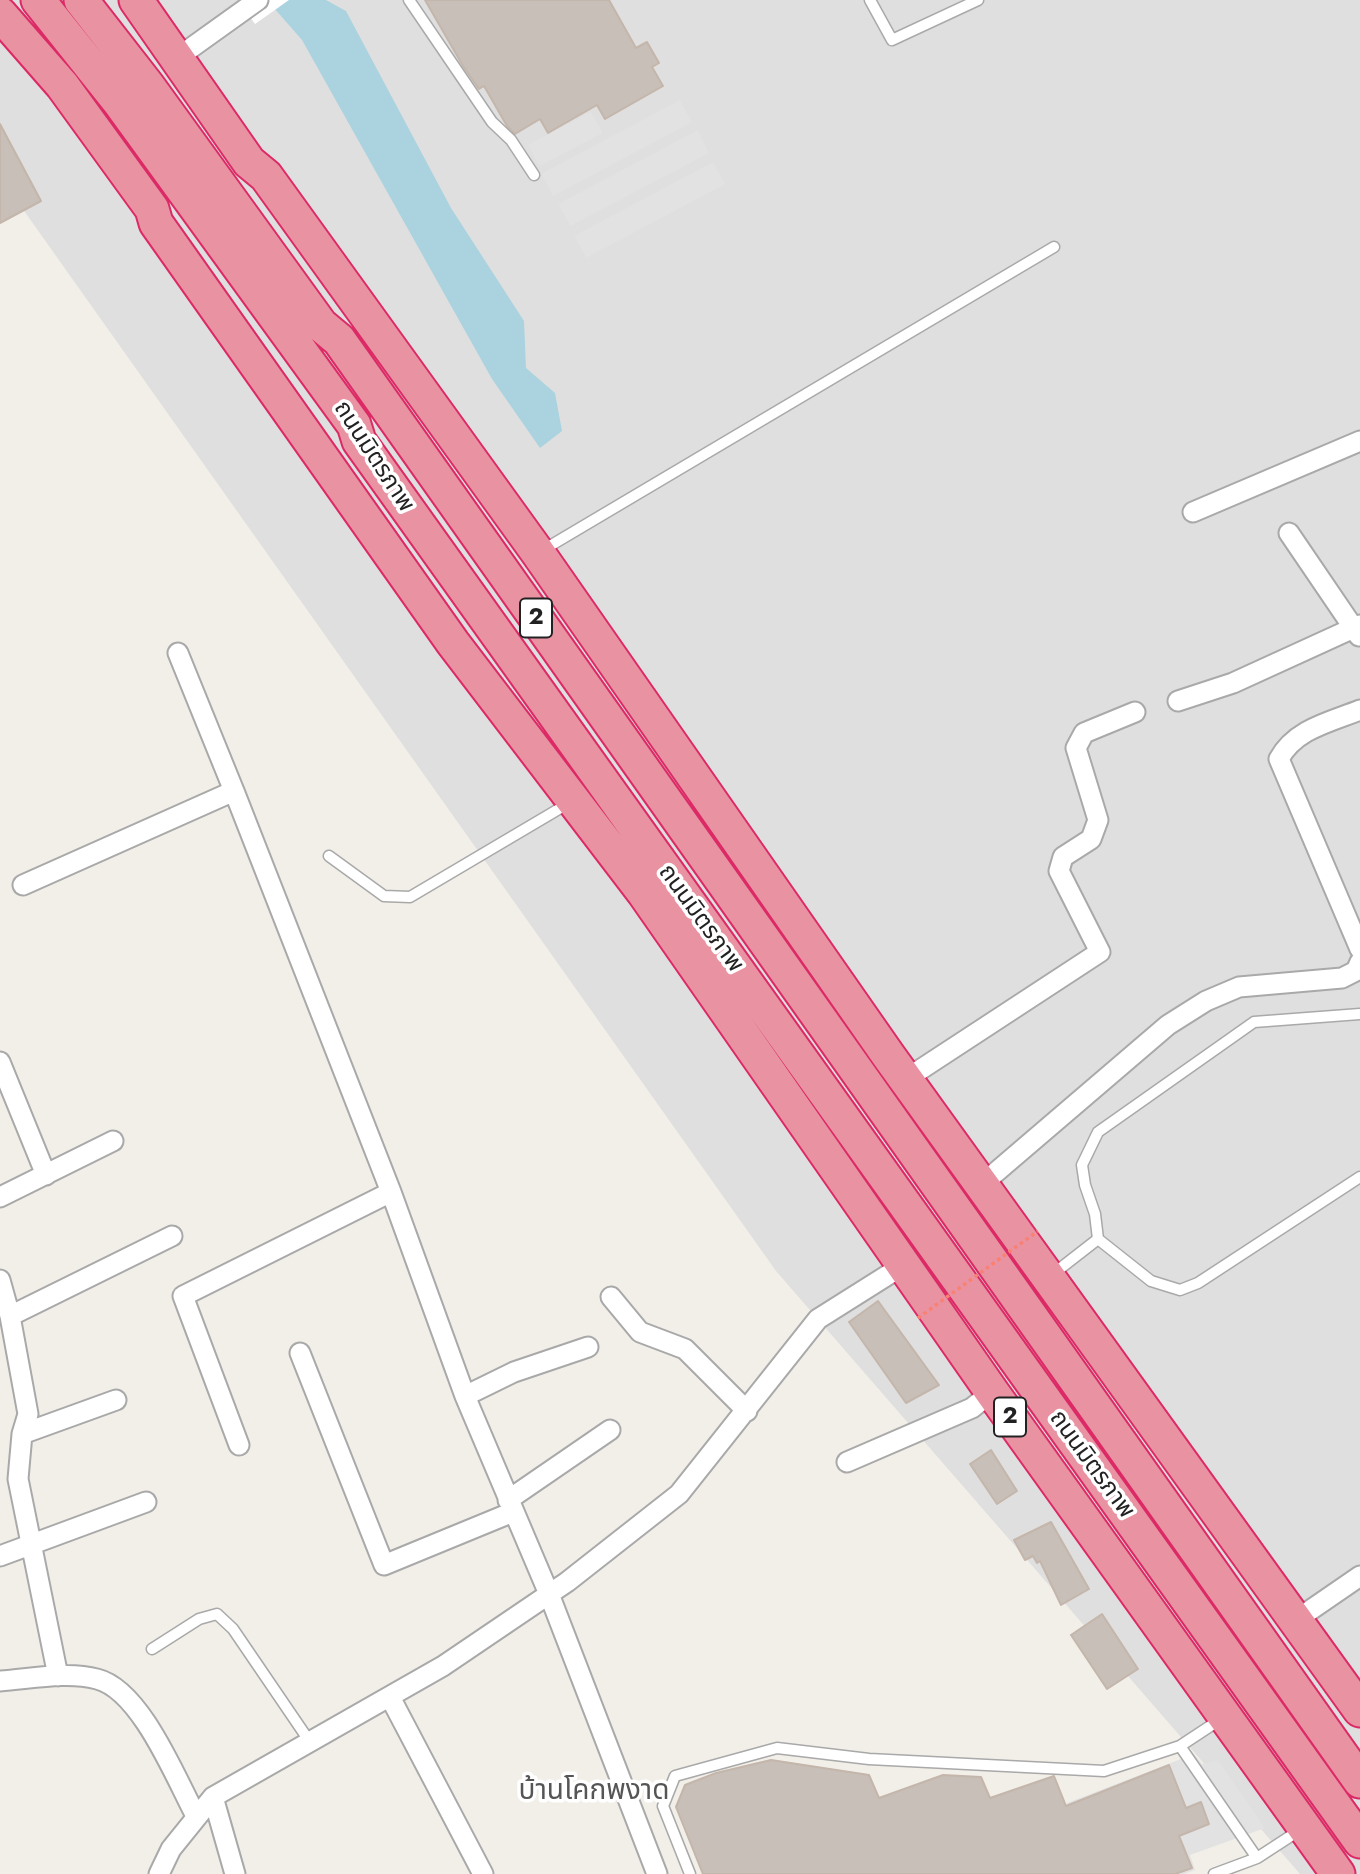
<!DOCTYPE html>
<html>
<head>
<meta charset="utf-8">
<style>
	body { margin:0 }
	canvas { display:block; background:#f2efe9 }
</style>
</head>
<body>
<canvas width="1360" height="1874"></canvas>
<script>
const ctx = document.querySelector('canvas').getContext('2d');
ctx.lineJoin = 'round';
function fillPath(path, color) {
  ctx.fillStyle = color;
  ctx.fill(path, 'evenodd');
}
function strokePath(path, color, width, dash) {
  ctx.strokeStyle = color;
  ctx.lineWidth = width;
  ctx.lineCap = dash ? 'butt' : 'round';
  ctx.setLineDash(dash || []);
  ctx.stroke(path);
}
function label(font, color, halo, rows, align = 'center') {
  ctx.font = font + ' Jost,"Noto Sans Thai",sans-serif';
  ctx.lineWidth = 7;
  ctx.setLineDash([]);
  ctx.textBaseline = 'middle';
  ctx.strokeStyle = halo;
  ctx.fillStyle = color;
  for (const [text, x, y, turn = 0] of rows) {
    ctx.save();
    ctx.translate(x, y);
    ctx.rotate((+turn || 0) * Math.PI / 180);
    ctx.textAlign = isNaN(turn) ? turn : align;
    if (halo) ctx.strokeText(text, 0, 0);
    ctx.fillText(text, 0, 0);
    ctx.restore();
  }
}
fillPath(new Path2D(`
	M0,0H1360V1874H1300L776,1271L0,177Z`), '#e0dfdf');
fillPath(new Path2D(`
	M680,100L692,122L553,196L541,174Z
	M591,112L603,133L539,166L528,145Z
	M698,130L709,153L570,226L558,204Z
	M713,162L725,184L586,258L574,236Z
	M1194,1754L1202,1764L1218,1760L1265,1828L1190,1855L1195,1870L1184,1874H1095L1067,1803Z`), '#e2e2e2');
fillPath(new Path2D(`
	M267,0H326L346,11L451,208L524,321L526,368L555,393L562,431L540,448L492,379L302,40Z`), '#aad3df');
fillPath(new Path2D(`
	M238,0H289L255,24Z`), '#fff');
const building = new Path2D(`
	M425,0H609L636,48L647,42L659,63L652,67L663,86L605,119L597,105L548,133L540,119L515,134L507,126L484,86L479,89L463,66Z
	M0,124L41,201L0,223Z
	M878,1301L939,1385L906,1403L849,1322Z
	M991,1450L1017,1491L997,1504L970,1464Z
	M1051,1522L1089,1589L1061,1605L1040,1561L1037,1563L1033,1556L1025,1560L1014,1540Z
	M1102,1614L1138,1669L1107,1689L1071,1635Z
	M771,1760L869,1775L879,1798L943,1775L981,1777L990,1798L1054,1776L1066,1806L1169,1765L1186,1808L1201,1802L1209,1824L1179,1836L1192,1868L1175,1874H703L676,1807L685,1785L716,1773Z`);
fillPath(building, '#c7bfb8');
strokePath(building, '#c4b6ab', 2);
const lane = new Path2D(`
	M409,0L492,122L511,140L534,175
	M870,0L892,40L978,0
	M543,550L1054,247
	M329,856L384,896L410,897L569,803
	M1098,1239L1151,1281L1180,1290L1198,1283L1360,1177
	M1053,1274L1098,1239L1095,1214L1085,1185L1082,1165L1098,1132L1254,1022L1360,1014
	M152,1649L199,1619L217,1614L233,1629L310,1742
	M1180,1746L1257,1858
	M690,1874L663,1806L675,1776L777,1748L869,1759L1104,1771L1180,1746L1221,1719
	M1214,1874L1257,1858L1300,1830`);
const street = new Path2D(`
	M177,58L258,0
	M1193,512L1360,441
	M1289,533L1359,636
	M178,653L234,791
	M1178,701L1233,683L1360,625
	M1360,710C1330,722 1295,729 1279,759L1360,949
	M23,885L234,791L391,1192L465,1396L549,1594L657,1874
	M0,1062L46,1175
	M906,1079L1100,952L1059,871L1063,857L1091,839L1098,820L1076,748L1084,733L1135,712
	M981,1185L1168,1025L1206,1001L1239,987L1342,978L1356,971L1360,962
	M0,1197L113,1141
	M0,1280L10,1316L28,1414L22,1434L18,1479L58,1676
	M611,1297L640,1332L685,1349L747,1411
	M10,1316L172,1236
	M300,1353L384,1565L513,1512
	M465,1396L514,1372L588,1347
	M22,1434L116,1400
	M239,1445L183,1296L391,1192
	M847,1462L972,1408L992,1392
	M508,1500L610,1430
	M0,1556L146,1502
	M1296,1620L1360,1576
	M0,1681C30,1679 67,1671 97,1679C141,1690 176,1779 196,1816
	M390,1697L483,1874
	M213,1797L235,1874
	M159,1874L171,1849L213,1797L443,1666L567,1582L679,1494L818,1319L891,1273`);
const highway = new Path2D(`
	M38,0L120,103L354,425L359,441L1360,1841
	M81,0L148,86L321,325L339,340L1360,1781
	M136,0L249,162L266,176L538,553L888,1055L1360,1710
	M0,14L62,85L152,209L156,223L453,643L644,893L992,1392L1338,1874`);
strokePath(lane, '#a9a9a9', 13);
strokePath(street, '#a9a9a9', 23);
strokePath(highway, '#dc2a67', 37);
strokePath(lane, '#fff', 10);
strokePath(street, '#fff', 19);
strokePath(highway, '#e892a2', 33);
strokePath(new Path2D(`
	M918,1318L1038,1231`), '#fa8072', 3.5, [3.5, 3.5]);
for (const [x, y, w] of [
	[536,618,32],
	[1010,1417,32]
]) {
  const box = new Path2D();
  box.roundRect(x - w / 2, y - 19.5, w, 39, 5);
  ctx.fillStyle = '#fff';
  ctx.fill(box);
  strokePath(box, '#222', 2);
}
label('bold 23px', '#222', null, [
	["2",536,618],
	["2",1010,1417]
]);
label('24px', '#222', '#fff', [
	["ถนนมิตรภาพ",373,457,57],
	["ถนนมิตรภาพ",700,919,54],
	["ถนนมิตรภาพ",1091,1465,54]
]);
label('28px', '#555', '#fff', [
	["บ้านโคกพงาด",594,1792]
]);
</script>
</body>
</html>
